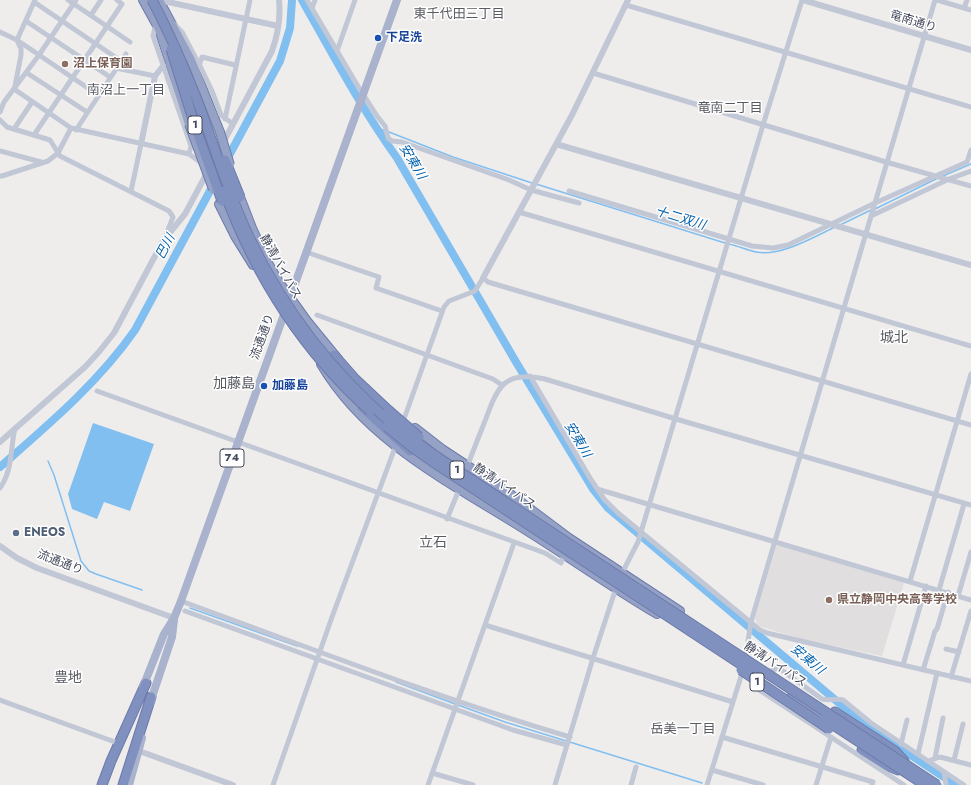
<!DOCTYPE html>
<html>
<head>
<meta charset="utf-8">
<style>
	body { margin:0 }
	canvas { display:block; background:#efedec }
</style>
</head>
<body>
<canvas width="971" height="785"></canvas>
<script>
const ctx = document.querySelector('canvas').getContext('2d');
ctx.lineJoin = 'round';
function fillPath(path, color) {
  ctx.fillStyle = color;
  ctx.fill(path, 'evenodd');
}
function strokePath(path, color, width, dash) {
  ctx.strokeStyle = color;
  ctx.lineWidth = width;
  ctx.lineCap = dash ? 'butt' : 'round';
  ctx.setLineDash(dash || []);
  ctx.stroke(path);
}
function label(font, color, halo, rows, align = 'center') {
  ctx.font = font + ' Jost,"Noto Sans JP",sans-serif';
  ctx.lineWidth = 3;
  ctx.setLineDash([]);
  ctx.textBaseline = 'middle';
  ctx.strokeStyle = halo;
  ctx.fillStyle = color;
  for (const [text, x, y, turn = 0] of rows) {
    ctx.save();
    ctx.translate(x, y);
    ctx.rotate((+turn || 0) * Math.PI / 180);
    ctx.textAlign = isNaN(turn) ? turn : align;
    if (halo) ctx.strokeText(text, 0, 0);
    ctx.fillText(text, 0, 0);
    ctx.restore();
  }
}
fillPath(new Path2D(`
	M777,544L904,583L882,656L801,639L762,627L757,624L755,618Z`), '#e0dede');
fillPath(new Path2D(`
	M93,423L154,444L130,511L104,502L97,519L72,509L68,494Z`), '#81bff0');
strokePath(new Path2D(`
	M377,128L385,131
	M389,132L453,157L532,183
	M943,176L971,164
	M536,184L725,243
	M875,209L938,178
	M840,225L871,210
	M729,244C738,246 747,250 756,252C780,257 814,237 835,227
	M48,461L54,475L81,561L89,571L96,574L142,590
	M190,608L297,646
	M396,682L455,704
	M458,705L505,722L702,783`), '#81bff0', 1.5);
strokePath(new Path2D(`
	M302,0C332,53 361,108 397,158L516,362L593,489L608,508L865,725L956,785
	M0,467C48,425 98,383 135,330L280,61L290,28L292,0`), '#81bff0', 8);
const trunk = new Path2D(`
	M143,0L159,29L189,124
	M159,0L191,60L220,132
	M240,197L252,228L268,263L279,282L307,321L338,359
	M219,204L235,236L253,265
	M321,364C367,443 455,485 529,532C572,559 613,588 657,614
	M415,428L442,449L509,493L569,538L680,611
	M790,698L829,723`);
const motorway = new Path2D(`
	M334,355L355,379L388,410
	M362,407L410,451
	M835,712L895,751L904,761
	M862,750L886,765L898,770
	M102,785L111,761L146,683
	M123,785L151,697`);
strokePath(trunk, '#6c7baa', 10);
strokePath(motorway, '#6c7baa', 11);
strokePath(new Path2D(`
	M68,0L130,42
	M307,0L356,83L377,116L385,126L388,138L392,141L402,142L509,180L531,190L579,203
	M937,0L971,10
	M34,2L121,61
	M626,5L971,107
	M312,8L315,0
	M964,8L967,0
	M91,15L101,0
	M26,21L110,77
	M156,23L153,36L191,146L189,154L200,162L203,166
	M173,23L182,32L201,68L212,91L221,115L233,124
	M0,32L17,40L98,95
	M337,51L355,0
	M199,66L202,57L235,65
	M116,68L155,76
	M27,73L87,112
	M593,73L886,162L971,186
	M15,86L21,55V49L17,40L35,0
	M14,89L71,128L189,154
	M0,112L4,102L39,55L76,0
	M225,119L250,0
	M0,120L7,127L50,140L60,156L169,211L173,217L166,235
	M14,129L32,102
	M76,130L126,54
	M34,135L122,4L117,0
	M0,151L41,162
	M0,176H2L48,161L58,153L71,128
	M131,191L141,144
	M569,191L752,246L773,248L788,245L875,203L967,162L971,150
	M519,212L971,346
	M871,216L949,179L971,171
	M306,252L379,277L376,288L442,311
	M317,315L493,379L502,385
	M530,376L590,478L604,499L618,513L760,630L767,633L971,681
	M97,391L545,553L561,563L564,555
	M404,419L444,307L449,301L475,291L483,278L488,282L971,425
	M467,467C473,451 479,436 485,421C498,386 504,370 545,379L676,419L971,505
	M0,488C13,470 10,449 15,428
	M597,489L971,600
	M447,519L460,487
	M621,575L638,542L641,532L763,125L802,0
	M910,581L971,374
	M939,590L964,504
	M958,596L971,552
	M181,601C310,648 438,698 570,737
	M185,611L455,709L513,730L567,745
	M485,625L733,702
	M946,649L959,652
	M745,660L751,622C813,415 873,207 935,0
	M903,665L926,586
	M923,670L935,631L937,629L948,592
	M767,672L776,669H780L822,699C829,701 836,698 843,700L871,723L964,785
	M951,677L971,611
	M753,686L904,785
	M0,700L115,742
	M722,737L873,782L872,785
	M901,744L907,720
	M918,754L937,673
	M935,758L943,718
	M954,760L963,724
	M928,761L940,757L971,765
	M712,770L763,785
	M944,772L946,785
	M432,773L473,785
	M273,785L332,617L396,445
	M428,785L514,543
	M555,785L593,658L616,588
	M631,785L636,767
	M707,785L743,670
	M816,785L831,737`), '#c1c7d5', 5);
strokePath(new Path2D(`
	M159,0L278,26
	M803,0L971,50
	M141,144L155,76L163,66
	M556,144L971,265
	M483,278L572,115L628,0
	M0,442L85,367L98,353L114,333L163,241L185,214L272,51C278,34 281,18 279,0
	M0,546L17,558L37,568L174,618
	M139,751L233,785`), '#c1c7d5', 6);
strokePath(new Path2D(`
	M143,687L164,634L174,618L181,601L397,0
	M150,703L172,637L174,620
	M129,785L142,738`), '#aab3cd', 8);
strokePath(trunk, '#95a2c6', 8);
strokePath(motorway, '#8090bf', 9);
const trunkBridge = new Path2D(`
	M189,124L213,189
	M220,132L230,165`);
const motorwayBridge = new Path2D(`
	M152,0C170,34 185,69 199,105C215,149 229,195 249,237C284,310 334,375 396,427C410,438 425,448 440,459L937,785
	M171,49L197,132L222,201
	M225,160L240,197
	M224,191C255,275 303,351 370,411
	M388,410L419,437
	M387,427L412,447L436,464L751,671
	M741,670L829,729
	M824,719L925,785`);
strokePath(trunkBridge, '#6c7baa', 10, []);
strokePath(motorwayBridge, '#6c7baa', 11, []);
strokePath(trunkBridge, '#95a2c6', 8);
strokePath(motorwayBridge, '#8090bf', 9);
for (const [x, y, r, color] of [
	[378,38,4,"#1a4fb4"],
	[65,64,4,"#8d6e63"],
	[264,386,4,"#1a4fb4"],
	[16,533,4,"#5c6f8a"],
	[829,600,4,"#8d6e63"]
]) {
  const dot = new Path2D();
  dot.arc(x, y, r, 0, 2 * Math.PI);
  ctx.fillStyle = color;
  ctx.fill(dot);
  strokePath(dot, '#fff', 1.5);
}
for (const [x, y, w] of [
	[195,125,14],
	[232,458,24],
	[457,470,14],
	[757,682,14]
]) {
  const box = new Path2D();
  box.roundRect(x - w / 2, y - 9, w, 18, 3);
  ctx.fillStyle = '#fff';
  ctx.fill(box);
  strokePath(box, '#444a5b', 1);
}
label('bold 11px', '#444a5b', null, [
	["1",195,125],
	["74",232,458],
	["1",457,470],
	["1",757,682]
]);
label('12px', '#444a5b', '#fff', [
	["竜南通り",913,22,17],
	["静清バイパス",280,267,61],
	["流通通り",263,337,-70],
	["静清バイパス",504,487,34],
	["流通通り",60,563,21],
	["静清バイパス",775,665,33]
]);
label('bold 12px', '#164399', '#fff', [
	["下足洗",386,38],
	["加藤島",272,386]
], 'left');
label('bold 12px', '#785e54', '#fff', [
	["沼上保育園",73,64],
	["県立静岡中央高等学校",837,600]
], 'left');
label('bold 12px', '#4e5e75', '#fff', [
	["ENEOS",24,533]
], 'left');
label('13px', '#595b62', '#fff', [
	["東千代田三丁目",459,15],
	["南沼上一丁目",126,91],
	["竜南二丁目",730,109],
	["岳美一丁目",683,730]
]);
label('italic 13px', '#0462ad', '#fff', [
	["安東川",412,162,59],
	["十二双川",680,219,17],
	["巴川",166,247,-62],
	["安東川",577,440,59],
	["安東川",807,660,40]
]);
label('14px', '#595b62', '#fff', [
	["城北",894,339],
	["加藤島",234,385],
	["立石",433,544],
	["豊地",68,679]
]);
</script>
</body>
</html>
